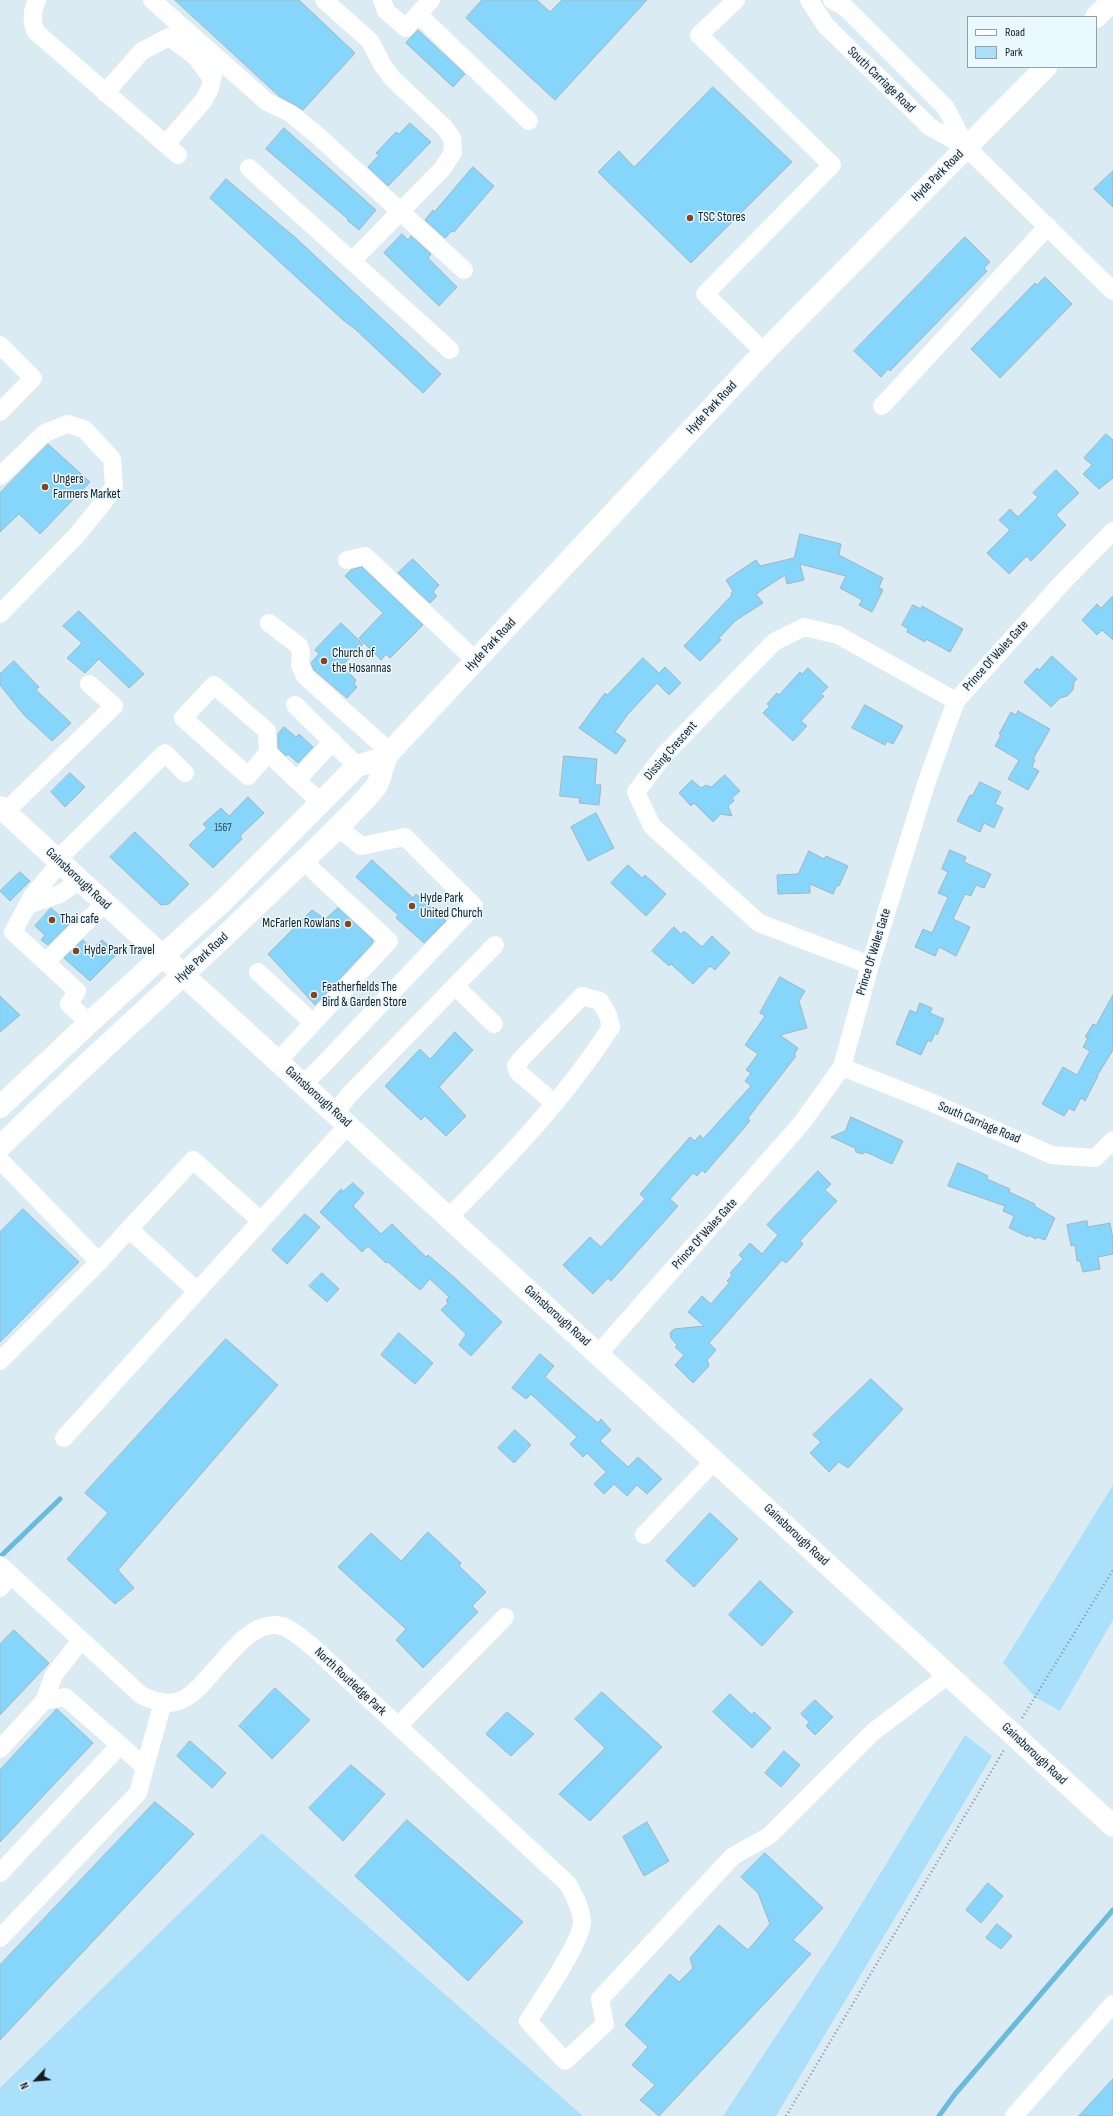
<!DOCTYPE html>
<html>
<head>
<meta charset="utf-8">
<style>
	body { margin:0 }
	#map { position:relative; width:1113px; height:2116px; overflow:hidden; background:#daebf4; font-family:"Sofia Sans Condensed",sans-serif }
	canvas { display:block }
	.legend { position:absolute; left:967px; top:16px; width:130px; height:52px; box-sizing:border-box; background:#eaf8ff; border:1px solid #95a0a5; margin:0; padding:5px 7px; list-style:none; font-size:12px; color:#151b1e }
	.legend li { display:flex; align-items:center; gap:8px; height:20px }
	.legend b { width:20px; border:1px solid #95a0a5 }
	.north { position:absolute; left:16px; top:2060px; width:40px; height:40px; -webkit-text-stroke:3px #eaf8ff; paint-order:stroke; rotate:244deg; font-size:11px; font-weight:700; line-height:16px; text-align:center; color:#151b1e }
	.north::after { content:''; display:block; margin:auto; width:14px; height:18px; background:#151b1e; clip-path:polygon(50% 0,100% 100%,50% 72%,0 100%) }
</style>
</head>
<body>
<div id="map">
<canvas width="1113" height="2116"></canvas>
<ul class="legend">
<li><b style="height:5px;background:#fff"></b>Road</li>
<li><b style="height:11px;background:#abe0fa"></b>Park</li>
</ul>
<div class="north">N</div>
</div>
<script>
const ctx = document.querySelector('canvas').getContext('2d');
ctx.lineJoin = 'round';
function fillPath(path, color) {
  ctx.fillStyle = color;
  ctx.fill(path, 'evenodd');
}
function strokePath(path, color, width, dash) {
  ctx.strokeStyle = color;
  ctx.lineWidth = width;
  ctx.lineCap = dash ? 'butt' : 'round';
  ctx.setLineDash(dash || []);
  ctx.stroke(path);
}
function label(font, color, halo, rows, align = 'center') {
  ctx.font = font + ' "Sofia Sans Condensed",sans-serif';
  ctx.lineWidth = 3;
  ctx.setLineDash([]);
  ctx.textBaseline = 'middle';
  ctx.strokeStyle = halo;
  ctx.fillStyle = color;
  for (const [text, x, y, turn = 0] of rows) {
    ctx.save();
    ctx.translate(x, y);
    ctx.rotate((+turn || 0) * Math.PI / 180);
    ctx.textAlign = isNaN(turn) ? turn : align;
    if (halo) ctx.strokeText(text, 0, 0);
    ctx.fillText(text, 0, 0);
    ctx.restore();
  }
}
fillPath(new Path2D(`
	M1113,1485V1620L1060,1711L1035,1697L1003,1663Z
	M965,1735L992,1756L776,2116H723L837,1944Z
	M262,1833L583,2116H0V2088Z`), '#abe0fa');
strokePath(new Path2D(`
	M0,1557L60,1499
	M939,2116L955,2094L1113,1910`), '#6abade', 5);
const building = new Path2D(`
	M175,0H299L355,53L303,110L279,96Z
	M482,0H537L550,12L562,0H647L555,100L466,18Z
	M418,30L465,74L453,87L406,43Z
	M713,87L792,162L691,263L598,172L619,151L634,167Z
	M410,123L431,142L388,186L368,167L379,155L376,153L396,132L399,134Z
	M284,128L376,210L359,230L347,220L348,219L266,149Z
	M473,167L494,186L454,232L452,231L445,238L425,220L433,210L434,212Z
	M1113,171V207L1094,189Z
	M226,179L297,239L441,374L423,393L355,329L343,320L210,198Z
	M402,234L408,240L411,236L431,254L428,258L457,287L439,306L384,253Z
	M965,237L990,262L984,268L987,271L890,371L888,369L881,377L854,351Z
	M1045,277L1072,304L1000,378L971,349L1035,283L1037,285Z
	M1106,434L1113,440V478L1099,489L1083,474L1092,465L1084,458Z
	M48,444L90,482L40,534L19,514L0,532V493Z
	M1056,470L1079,493L1056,515L1066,525L1031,561L1027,556L1009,574L987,553L1010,530L999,520L1010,509L1018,517L1038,497L1033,493Z
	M800,534L841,544L839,555L883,578L879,587L883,590L872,612L859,605L862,600L840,588L846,576L800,564L804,580L787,584L785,575L756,594L763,603L735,621L719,638L721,640L700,661L684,646L732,595L731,593L733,591L726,580L756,560L760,566L794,558Z
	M413,559L439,585L433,592L437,596L430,603L398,573Z
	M362,567L423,625L390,658L386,654L381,660L359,638L383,613L345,576L351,570Z
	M1113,596V640L1102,630L1097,635L1082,620L1097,604L1101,608Z
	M913,605L921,609L922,606L963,629L950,652L926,639L925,642L907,632L908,629L902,625Z
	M79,611L144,674L129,688L99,659L85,673L67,658L82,643L63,626Z
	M341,623L363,644L342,666L356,680L354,684L357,687L347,698L314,670L311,663L319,654L315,650Z
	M1052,656L1077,679L1074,682L1073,690L1067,696L1060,698L1051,707L1024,682L1037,668L1039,670Z
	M643,658L659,673L665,667L681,683L669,695L657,683L628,714L615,732L626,740L616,754L579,728L605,693L607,695Z
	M14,661L39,687L36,690L71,723L52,741L24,715L0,685V674Z
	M808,668L828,687L821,694L824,696L801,721L807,726L793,741L763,713L770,706L767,704L777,693L779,695L800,672L802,674Z
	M865,705L903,726L893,744L887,741L885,745L852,728Z
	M1018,711L1050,729L1033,759L1035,760L1032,767L1039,771L1028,790L1008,779L1019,760L995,746L1001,735L999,734L1011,712L1016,715Z
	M284,727L296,737L299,734L313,747L298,763L288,754L286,756L278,748V734Z
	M564,756L597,759L595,785H601L599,805L579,803L580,798L560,796Z
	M70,773L85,787L65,807L51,792Z
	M725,775L740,791L732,798L734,801L728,806L732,816L721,814L713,822L694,803L691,806L679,793L692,780L701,788L706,785L711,787Z
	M980,782L1001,792L995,804L1003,808L994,828L984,823L980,832L957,821L970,795L972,796Z
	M248,797L264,813L240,836L242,839L213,868L189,845L207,828L203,824L221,808L229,816Z
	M596,813L614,848L588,861L571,827Z
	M135,832L189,884L169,904L161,905L110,857Z
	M950,850L966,857L964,862L991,874L984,888L976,885L971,896L965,894L953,919L970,927L956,956L939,947L935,956L915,947L923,929L932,933L948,897L938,893L948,872L942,869Z
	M809,851L824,859L826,856L848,866L839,886L837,885L833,894L810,884V893L778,894L777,875L798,874Z
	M372,860L413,898L416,894L446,921L424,943L396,918L398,915L356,877Z
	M628,865L642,878L645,875L666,894L646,916L611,883Z
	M20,872L30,881L10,901L0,891Z
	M51,908L69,924L48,945L41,940L45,935L35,926Z
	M338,908L373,940L372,944L315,1005L268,954L312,910L325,919Z
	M674,927L681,934L684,931L702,947L712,936L730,953L715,970L710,966L693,984L671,964L669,966L652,951Z
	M83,940L92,949L102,940L118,953L90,981L64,958Z
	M780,977L805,991L799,1001L807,1028L780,1035L798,1048L794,1055L796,1056L748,1118L750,1121L705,1173L702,1170L697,1176L693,1173L670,1199L678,1206L611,1281L608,1278L593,1294L563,1265L590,1237L601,1247L645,1199L640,1194L690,1137L695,1141L700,1135L703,1139L751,1086L745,1081L751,1073L746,1070L758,1054L745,1045L765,1016L760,1013Z
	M1113,995V1050L1097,1076H1098L1085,1101L1081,1098L1074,1111L1069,1108L1064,1116L1042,1104L1063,1067L1077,1075L1090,1051L1083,1047L1088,1038L1085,1037L1093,1024L1096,1025Z
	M0,996L20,1015L0,1032Z
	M920,1003L932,1008L930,1013L944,1019L937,1035L935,1033L931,1042L928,1040L921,1055L896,1044L910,1010L916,1013Z
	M455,1032L473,1050L439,1087L466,1116L446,1136L425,1116L421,1120L385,1086L420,1049L430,1059Z
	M851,1117L903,1141L892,1164L866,1152L862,1154L856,1152L855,1148L831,1137L845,1131Z
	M958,1163L980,1172L988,1176L987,1179L1010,1189L1009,1192L1035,1204L1034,1206L1055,1218L1045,1240L1037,1237L1036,1239L1028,1235V1237L1009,1228L1014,1216L1003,1211L1005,1206L948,1186Z
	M818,1171L831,1184L825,1190L837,1201L800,1241L803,1244L791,1258L786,1263L782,1260L709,1343L716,1350L707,1360L709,1366L693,1383L675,1365L684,1355L675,1347L677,1345L671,1338L670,1333L674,1329L704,1326L688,1312L702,1296L711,1304L729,1283L727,1281L732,1275L730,1273L743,1259L739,1255L750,1243L762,1254L778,1235L767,1225Z
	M353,1183L364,1193L353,1206L381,1234L392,1224L426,1257L428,1255L455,1278L502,1322L471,1356L459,1345L466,1334L441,1310L448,1303L446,1300L449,1297L430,1279L420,1290L388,1262L386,1263L368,1246L362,1252L320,1212L341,1189L343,1191Z
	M23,1209L79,1262L0,1342V1232Z
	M305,1214L320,1227L287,1264L272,1250Z
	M1087,1221L1088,1227L1110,1223L1113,1239V1254L1098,1257L1100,1269L1083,1272L1080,1261H1077L1075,1245L1071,1246L1067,1225Z
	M322,1273L339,1289L327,1302L309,1286Z
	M399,1333L433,1363L415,1384L381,1355Z
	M226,1339L278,1385L118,1570L134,1588L115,1604L67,1559L108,1513L85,1493Z
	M540,1354L554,1366L545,1377L598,1423L601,1419L611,1430L600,1441L628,1467L638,1457L662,1479L647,1494L637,1485L627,1496L614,1484L604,1494L594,1484L606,1472L587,1453L583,1457L570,1444L577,1437L531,1394L526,1399L512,1388Z
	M871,1379L903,1409L848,1468L839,1462L829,1472L810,1453L821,1442L813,1435Z
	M515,1430L531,1445L514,1463L498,1448Z
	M710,1513L738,1539L694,1587L666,1561Z
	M428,1532L461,1563L459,1566L486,1592L472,1606L478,1612L423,1668L396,1640L406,1629L338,1567L371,1533L401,1561Z
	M760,1581L793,1612L762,1646L729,1615Z
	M14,1630L49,1663L0,1715V1644Z
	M275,1688L310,1720L272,1759L239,1726Z
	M602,1692L662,1747L590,1821L559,1794L605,1748L575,1719Z
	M730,1694L752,1715L754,1712L771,1728L752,1748L713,1712Z
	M815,1700L833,1717L815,1735L806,1726L809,1722L801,1714Z
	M57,1709L93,1743L0,1842V1770Z
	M507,1712L534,1734L511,1756L486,1734Z
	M190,1741L226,1773L212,1788L177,1756Z
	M784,1751L800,1765L781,1787L765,1773Z
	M351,1765L385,1794L343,1841L309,1808Z
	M155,1802L194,1834L0,2040V1965Z
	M407,1820L523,1922L468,1981L355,1876Z
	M647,1822L669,1861L644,1876L623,1837Z
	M765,1853L823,1908L793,1940L811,1954L659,2116L640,2100L655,2085L632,2065L648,2047L625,2025L670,1974L679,1982L693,1968L690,1958L719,1925L748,1950L770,1924L758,1893L741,1877Z
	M988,1883L1003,1896L981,1923L966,1910Z
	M997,1924L1012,1936L1001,1949L986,1938Z
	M1113,2079V2116H1079Z`);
fillPath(building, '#86d6fb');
strokePath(building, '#a4b5bd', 1);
strokePath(new Path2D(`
	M1022,1718L1113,1570
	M786,2116L1004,1750`), '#87949a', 2.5, [1, 3]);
strokePath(new Path2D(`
	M37,0C32,10 31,21 36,32L178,155
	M152,0L267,102L290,113L317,135L464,270
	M324,0L370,41L383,66L393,79L444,127L452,138L453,152L443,168L352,261
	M382,0L386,11L406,28L418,14
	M431,0L418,14L529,121
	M736,0L699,35L832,165L705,294L764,352
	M809,0L826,26L930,127L966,147L1113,291
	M832,0L845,7L946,108L966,147
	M169,37L195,56L212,79
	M105,93L142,51L169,37L190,34
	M166,144L204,100L210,88L217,58
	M249,168L450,350
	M0,345L33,378L0,412
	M882,406L1048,226
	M0,476L45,433L67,424L84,429L112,459L114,486L103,503L76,536L0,614
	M347,560L365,556L476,661
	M269,623L299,646L301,653L300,665L305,676L390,752
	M295,705L357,766
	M268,753L267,731L214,685L183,718L248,776L268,753L321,803
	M298,779L333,741
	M5,812L114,706L89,684
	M57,860L165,753L185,773
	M61,862L33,895L13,932L77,991L69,1004L89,1023
	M28,905L60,894L80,880
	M46,962L105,903
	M870,965L759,923L652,826L636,792L664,755L774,642L804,627L838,635L956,701
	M258,972L312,1022
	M455,986L494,1024
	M278,1061L389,941L303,861
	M842,1067L928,1101L1052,1155L1095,1158L1113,1140
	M303,1084L320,1068L474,906L405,837L361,846L338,827
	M335,1113L350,1094L495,945
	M0,1160L99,1262L0,1361
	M449,1217C508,1158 566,1097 611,1027L608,1015L600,1001L582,996L522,1058L516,1066L518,1072L554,1103
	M129,1229L193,1160L261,1221
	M99,1262L129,1229L197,1291
	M599,1353L801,1124L842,1067L870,965L928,778L956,701L1061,584L1113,531
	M64,1438L348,1125
	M644,1535L715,1460
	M0,1565L141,1695C153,1701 168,1706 182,1700C212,1685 241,1622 276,1625C290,1626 302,1639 313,1647L568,1884C574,1896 581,1907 582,1921C583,1940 540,2002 528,2021L565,2061L605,2024L600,1999L733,1856L769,1836L873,1732L948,1675
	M0,1588L10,1575
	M44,1701L54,1675L81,1640
	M398,1726L505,1617
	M0,1749L44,1701L65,1697L145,1767L138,1793L0,1938
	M145,1767L163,1702
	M0,1873L120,1745
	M1014,2116L1113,2004`), '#fff', 18);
strokePath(new Path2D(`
	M1096,17L1113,0
	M0,807L1113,1826
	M0,1107L89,1023L224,900L357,766L386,757
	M0,1147C90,1058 186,975 277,886C310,854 345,823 375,788C383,778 381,762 390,752L764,352L1046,67`), '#fff', 22);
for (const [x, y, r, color] of [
	[690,218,4,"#884419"],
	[45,487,4,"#884419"],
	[324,661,4,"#884419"],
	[412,906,4,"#884419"],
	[52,920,4,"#884419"],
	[348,924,4,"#884419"],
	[76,951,4,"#884419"],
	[314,995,4,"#884419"]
]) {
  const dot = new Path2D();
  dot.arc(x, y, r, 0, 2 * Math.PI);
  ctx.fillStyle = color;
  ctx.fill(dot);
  strokePath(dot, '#eaf8ff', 1.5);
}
label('11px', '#314a55', null, [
	["1567",223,828]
]);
label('13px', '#151b1e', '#eaf8ff', [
	["South Carriage Road",881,80,44],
	["Hyde Park Road",938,176,-45],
	["Hyde Park Road",712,408,-47],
	["Hyde Park Road",491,645,-47],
	["Prince Of Wales Gate",996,656,-48],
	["Dissing Crescent",671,751,-49],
	["Gainsborough Road",78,879,43],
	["Prince Of Wales Gate",874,952,-73],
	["Hyde Park Road",202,958,-43],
	["Gainsborough Road",318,1097,42],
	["South Carriage Road",979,1123,23],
	["Prince Of Wales Gate",705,1234,-48],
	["Gainsborough Road",557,1316,42],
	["Gainsborough Road",796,1535,43],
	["North Routledge Park",350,1682,43],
	["Gainsborough Road",1034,1754,43]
]);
label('13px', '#151b1e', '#eaf8ff', [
	["TSC Stores",698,218],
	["Ungers",53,480],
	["Farmers Market",53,495],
	["Church of",332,654],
	["the Hosannas",332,669],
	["Hyde Park",420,899],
	["United Church",420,914],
	["Thai cafe",60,920],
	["McFarlen Rowlans",340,924,"right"],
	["Hyde Park Travel",84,951],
	["Featherfields The",322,988],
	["Bird & Garden Store",322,1003]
], 'left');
</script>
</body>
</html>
